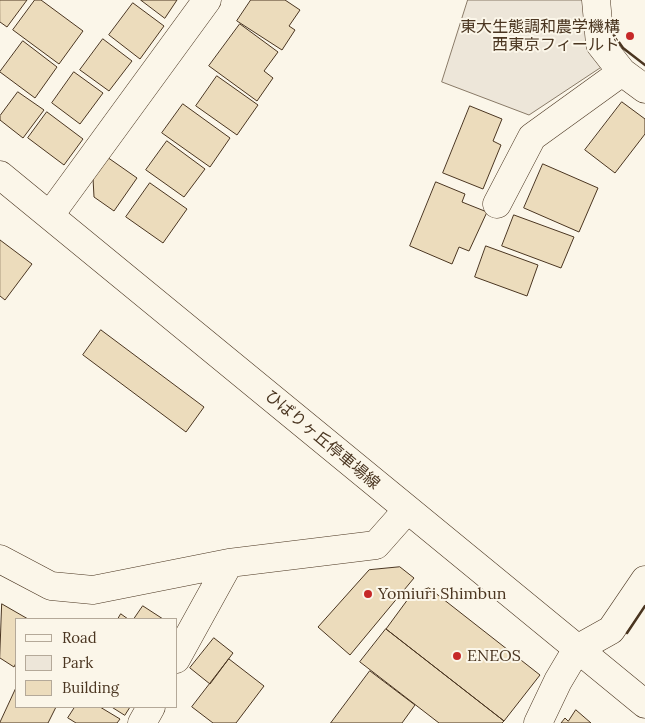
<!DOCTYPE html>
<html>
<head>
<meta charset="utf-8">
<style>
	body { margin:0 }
	#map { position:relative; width:645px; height:723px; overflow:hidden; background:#fbf6e9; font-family:Lora,serif }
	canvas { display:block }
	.legend { position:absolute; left:15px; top:618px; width:162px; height:90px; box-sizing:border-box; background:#fbf6e9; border:1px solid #b4a999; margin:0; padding:6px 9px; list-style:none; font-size:15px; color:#4a3520 }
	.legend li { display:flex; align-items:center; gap:10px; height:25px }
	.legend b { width:25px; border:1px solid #b4a999 }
</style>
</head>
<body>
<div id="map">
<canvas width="645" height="723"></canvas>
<ul class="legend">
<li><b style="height:6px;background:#fbf6e9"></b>Road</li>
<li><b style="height:14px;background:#ede6d9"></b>Park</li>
<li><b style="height:14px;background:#ecdcbc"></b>Building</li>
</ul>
</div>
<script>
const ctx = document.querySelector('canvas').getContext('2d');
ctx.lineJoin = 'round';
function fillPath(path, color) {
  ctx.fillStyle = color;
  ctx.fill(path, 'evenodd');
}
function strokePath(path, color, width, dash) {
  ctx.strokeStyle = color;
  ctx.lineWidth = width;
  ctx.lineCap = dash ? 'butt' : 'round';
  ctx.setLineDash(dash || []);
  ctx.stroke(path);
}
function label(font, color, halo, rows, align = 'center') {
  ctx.font = font + ' Lora,"Noto Sans JP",serif';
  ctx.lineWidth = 4;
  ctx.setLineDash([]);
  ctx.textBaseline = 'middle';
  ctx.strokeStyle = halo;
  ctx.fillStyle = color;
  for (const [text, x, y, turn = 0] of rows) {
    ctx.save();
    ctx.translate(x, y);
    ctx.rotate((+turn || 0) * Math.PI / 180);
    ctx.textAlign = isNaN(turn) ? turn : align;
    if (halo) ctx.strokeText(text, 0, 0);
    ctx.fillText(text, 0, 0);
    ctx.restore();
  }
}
const green = new Path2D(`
	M468,0H584L609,62L529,115L442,82Z`);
fillPath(green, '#ede6d9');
strokePath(green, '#887966', 1);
const building = new Path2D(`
	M0,0H27L7,27L0,22Z
	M35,0H41L83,31L59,64L13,30Z
	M141,0H177L165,18Z
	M251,0H285L300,10L289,26L295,30L282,50L237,21Z
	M133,3L164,26L140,59L109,35Z
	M240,24L278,52L264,71L273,78L257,101L209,66Z
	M103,39L132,61L109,91L80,70Z
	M23,41L57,67L35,98L0,72Z
	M74,72L103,93L80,124L52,103Z
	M217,76L258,105L237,135L196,106Z
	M18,92L44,110L23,138L0,120V116Z
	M622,102L645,119V134L615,173L585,150Z
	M183,104L230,138L210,167L162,133Z
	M470,106L502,119L493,141L501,145L483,189L443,173Z
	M47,112L83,139L64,165L28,138Z
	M167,141L205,169L184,197L146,170Z
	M107,157L137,178L114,211L94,197L93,178Z
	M543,164L598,188L579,232L524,208Z
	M436,182L465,194L462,202L487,212L469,251L459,247L452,264L410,246Z
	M150,183L187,209L163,243L126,217Z
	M514,215L574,237L561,268L502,246Z
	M0,240L32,264L5,300L0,296Z
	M486,246L538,265L527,296L475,277Z
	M101,330L204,407L186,432L83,355Z
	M400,567L414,578L350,655L318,627L369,570Z
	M429,588L540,675L504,721L386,629L411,595Z
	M2,604L28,619H16V663L14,667L0,658Z
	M143,606L163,619H134Z
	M121,614L128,619H118Z
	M386,629L504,721L502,723H439L360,662Z
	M214,638L233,653L210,684L190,668Z
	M229,659L264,686L236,723H213L192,707Z
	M370,671L415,705L402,723H331Z
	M16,688V707H56L48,723H0Z
	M75,707H100L120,719L117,723H76L68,718Z
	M112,707H130L125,715Z
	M576,710L591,723H561L565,718L568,721Z`);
fillPath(building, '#ecdcbc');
strokePath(building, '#4a3520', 1);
const street = new Path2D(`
	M596,0L600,44L622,72L645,89
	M497,204L532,137L622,72
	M50,215L207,0
	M0,559L51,586L93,590L229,563L376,545L407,510
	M176,659L229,563
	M142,723L151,707
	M538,723L558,681L577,649L611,630L645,580`);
const secondary = new Path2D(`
	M0,175L645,704`);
strokePath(street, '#4a3520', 29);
strokePath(secondary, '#4a3520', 29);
strokePath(street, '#fbf6e9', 28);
strokePath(secondary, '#fbf6e9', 28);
strokePath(new Path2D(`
	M611,31L623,48L645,65
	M627,633L645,606`), '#4a3520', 2.5);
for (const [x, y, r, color] of [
	[630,36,5,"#c62828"],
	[368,594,5,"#c62828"],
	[457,656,5,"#c62828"]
]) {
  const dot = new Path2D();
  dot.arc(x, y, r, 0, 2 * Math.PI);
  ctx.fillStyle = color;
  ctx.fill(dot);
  strokePath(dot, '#fbf6e9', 2);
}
label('16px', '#4a3520', '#fbf6e9', [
	["東大生態調和農学機構",620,27,"right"],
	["西東京フィールド",620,45,"right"],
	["Yomiuri Shimbun",378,594],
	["ENEOS",467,656]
], 'left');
label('16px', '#4a3520', '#fbf6e9', [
	["ひばりヶ丘停車場線",322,440,40]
]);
</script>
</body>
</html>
